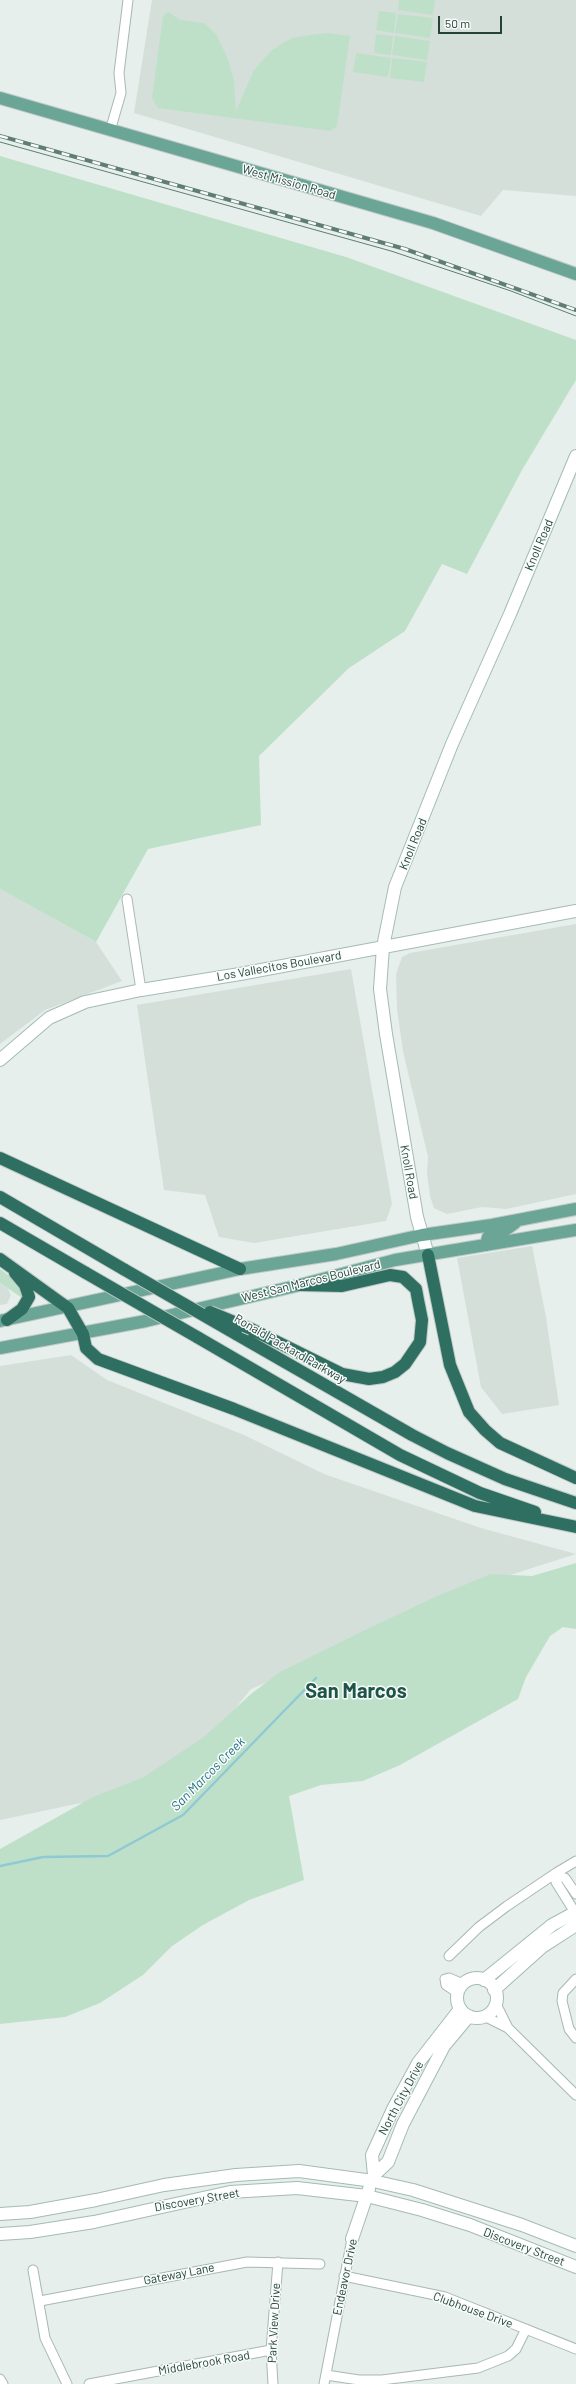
<!DOCTYPE html>
<html>
<head>
<meta charset="utf-8">
<style>
	body { margin:0 }
	#map { position:relative; width:576px; height:2384px; overflow:hidden; background:#e6efeb; font-family:Barlow,sans-serif }
	canvas { display:block }
	.scale { position:absolute; left:438px; top:16px; width:64px; height:18px; box-sizing:border-box; border:2px solid #24423a; border-top:0; padding-left:5px; font-size:12px; line-height:14px; white-space:nowrap; color:#24423a; -webkit-text-stroke:3px #f7fbf9; paint-order:stroke }
</style>
</head>
<body>
<div id="map">
<canvas width="576" height="2384"></canvas>
<div class="scale">50 m</div>
</div>
<script>
const context = document.querySelector('canvas').getContext('2d');
context.lineJoin = 'round';
function paint(path, color) { context.fillStyle = color; context.fill(path, 'evenodd'); }
const shape = rows => new Path2D(rows.map(r => 'M' + r).join(''));
function strokePath(path, color, width, dash) { context.strokeStyle = color; context.lineWidth = width; context.lineCap = dash ? 'butt' : 'round'; context.setLineDash(dash || []); context.stroke(path); }
function write(font, color, halo, rows, align = 'center') {
  context.font = font + ' Barlow,sans-serif'; context.lineWidth = 3; context.setLineDash([]); context.textBaseline = 'middle'; context.strokeStyle = halo; context.fillStyle = color; for (const [text, x, y, turn = 0] of rows) {
    context.save(); context.translate(x, y); context.rotate((+turn || 0) * Math.PI / 180); context.textAlign = isNaN(turn) ? turn : align; if (halo) context.strokeText(text, 0, 0); context.fillText(text, 0, 0); context.restore();
  }
}
const built = shape([
	[152,0,576,0,576,196,503,190,481,216,134,113],
	[0,889,96,942,122,981,45,1010,0,1044],
	[576,924,576,1194,506,1209,482,1207,447,1214,440,1211,434,1208,430,1196,427,1173,428,1157,403,1051,397,1009,396,974,402,957,410,953],
	[351,969,392,1204,386,1221,254,1243,219,1237,205,1195,164,1190,137,1005],
	[532,1246,546,1317,559,1405,502,1414,481,1387,457,1258],
	[0,1283,8,1289,11,1295,7,1304,0,1305],
	[71,1355,107,1380,244,1435,324,1474,481,1528,576,1554,485,1583,336,1653,251,1689,221,1726,143,1790,0,1820,0,1366]
]);
const green = shape([
	[399,0,435,0,433,15,398,10],
	[379,11,396,13,394,33,376,30],
	[168,12,180,20,204,23,216,34,228,59,234,81,236,111,254,70,271,51,281,44,292,38,310,35,327,33,350,36,337,126,330,131,158,108,152,98,163,16],
	[398,14,433,18,430,38,395,33],
	[376,34,393,36,391,55,374,53],
	[395,36,430,41,427,60,392,55],
	[356,53,391,58,388,77,353,72],
	[392,58,427,62,424,82,390,78],
	[0,156,346,257,576,340,576,380,522,470,467,574,442,564,405,631,349,668,259,756,261,825,148,849,96,942,0,889],
	[0,1269,21,1285,22,1298,0,1283],
	[576,1563,576,1629,563,1627,550,1636,526,1677,518,1699,400,1765,363,1781,321,1785,289,1796,304,1880,249,1900,203,1925,172,1946,143,1975,100,2003,65,2017,0,2024,0,1849,93,1797,144,1777,204,1737,251,1694,280,1672,363,1631,437,1596,491,1574,532,1576]
]);
const stream = shape([
	[0,1866,43,1857,108,1856,183,1815,316,1678]
]);
const street = shape([
	[110,131,121,93,119,73,128,0],
	[127,899,141,990],
	[576,1861,556,1873,558,1876,556,1882,576,1914],
	[558,1876,565,1878,576,1894],
	[449,1956,479,1927,507,1906,556,1873],
	[576,1979,563,1993,562,2001,569,2029,576,2038],
	[458,1993,446,1985,445,1979,449,1978,463,1984],
	[484,2016,508,2028,496,2004],
	[508,2028,576,2095],
	[33,2270,45,2338,67,2384],
	[344,2276,445,2297,576,2349],
	[40,2301,247,2262,320,2264],
	[326,2375,359,2380,382,2380,478,2368,508,2356,516,2349,526,2329],
	[0,2379,3,2384],
	[89,2384,271,2350],
	[273,2384,271,2350,278,2262],
	[324,2384,352,2239]
]);
const secondary = shape([
	[0,1060,49,1018,85,1002,141,990,240,974,576,911],
	[428,1255,417,1217,386,1034,380,989,383,947,395,887,452,744,510,614,576,456],
	'457 1998a20 20 0 1 1 40 0a20 20 0 1 1-40 0Z',
	[484,1980,552,1925,576,1912],
	[494,1990,542,1947,576,1925],
	[374,2175,372,2155,394,2107,418,2063,460,2009],
	[374,2175,388,2162,403,2124,444,2046,469,2016],
	[0,2214,30,2212,96,2200,164,2185,236,2175,299,2171,373,2181,413,2190,522,2225,576,2246],
	[0,2234,30,2232,94,2222,230,2192,297,2188,367,2196,422,2210,470,2225,576,2267],
	[352,2239,369,2189]
]);
const primary = shape([
	[0,98,433,223,576,274],
	[486,1245,488,1237,504,1231,515,1223],
	[0,1321,240,1269,336,1254,422,1235,492,1225,576,1209],
	[0,1348,146,1321,300,1285,395,1260,576,1230]
]);
const highway = shape([
	[0,1158,240,1269],
	[0,1197,125,1270],
	[0,1223,86,1273],
	[428,1255,450,1365,469,1412,485,1430,500,1443,576,1478],
	[0,1259,68,1308,83,1334,86,1348,98,1359,234,1409,475,1506,576,1527],
	[7,1320,22,1309,29,1297,25,1285,15,1273],
	[251,1329,342,1374,369,1379,383,1377,395,1372,405,1364,420,1342,422,1320,418,1300,416,1289,403,1277,390,1275,342,1286,300,1285],
	[236,1334,412,1435,447,1453,505,1479,576,1503],
	[197,1337,400,1455,480,1493,535,1512]
]);
const tram = shape([
	[0,142,391,251,511,291,576,316]
]);
const rail = shape([
	[0,136,405,249,576,310]
]);
const highwayBridge = shape([
	[125,1270,236,1334],
	[86,1273,197,1337],
	[210,1312,251,1329]
]);
const streetNames = [
	["West Mission Road",289,182,16],
	["Knoll Road",539,545,-67],
	["Knoll Road",413,844,-68],
	["Los Vallecitos Boulevard",279,966,-10],
	["Knoll Road",409,1172,80],
	["West San Marcos Boulevard",311,1281,-14],
	["Ronald Packard Parkway",290,1349,30],
	["North City Drive",401,2098,-62],
	["Discovery Street",197,2200,-10],
	["Discovery Street",524,2247,21],
	["Gateway Lane",179,2274,-11],
	["Endeavor Drive",345,2277,-78],
	["Clubhouse Drive",473,2310,20],
	["Park View Drive",274,2323,-87],
	["Middlebrook Road",204,2363,-10]
];
const waterNames = [
	["San Marcos Creek",208,1774,-45]
];
const townNames = [
	["San Marcos",356,1691]
];
paint(built, '#d4dfda');
paint(green, '#bfe0c8');
strokePath(stream, '#8ec9d4', 2.5);
strokePath(street, '#a8b8b2', 11);
strokePath(secondary, '#a4bbb3', 14);
strokePath(primary, '#c2cac8', 14);
strokePath(highway, '#c2cac8', 14);
strokePath(street, '#fff', 9);
strokePath(secondary, '#fff', 12);
strokePath(primary, '#6aa596', 12);
strokePath(highway, '#2f6f62', 12);
strokePath(tram, '#5f7d75', 1);
strokePath(rail, '#5f7d75', 4);
strokePath(rail, '#f7fbf9', 2.5, [8]);
strokePath(highwayBridge, '#c2cac8', 14, []);
strokePath(highwayBridge, '#2f6f62', 12);
write('12px', '#24423a', '#f7fbf9', streetNames);
write('italic 13px', '#1c6f80', '#f7fbf9', waterNames);
write('bold 20px', '#1f5548', '#f7fbf9', townNames);
</script>
</body>
</html>
